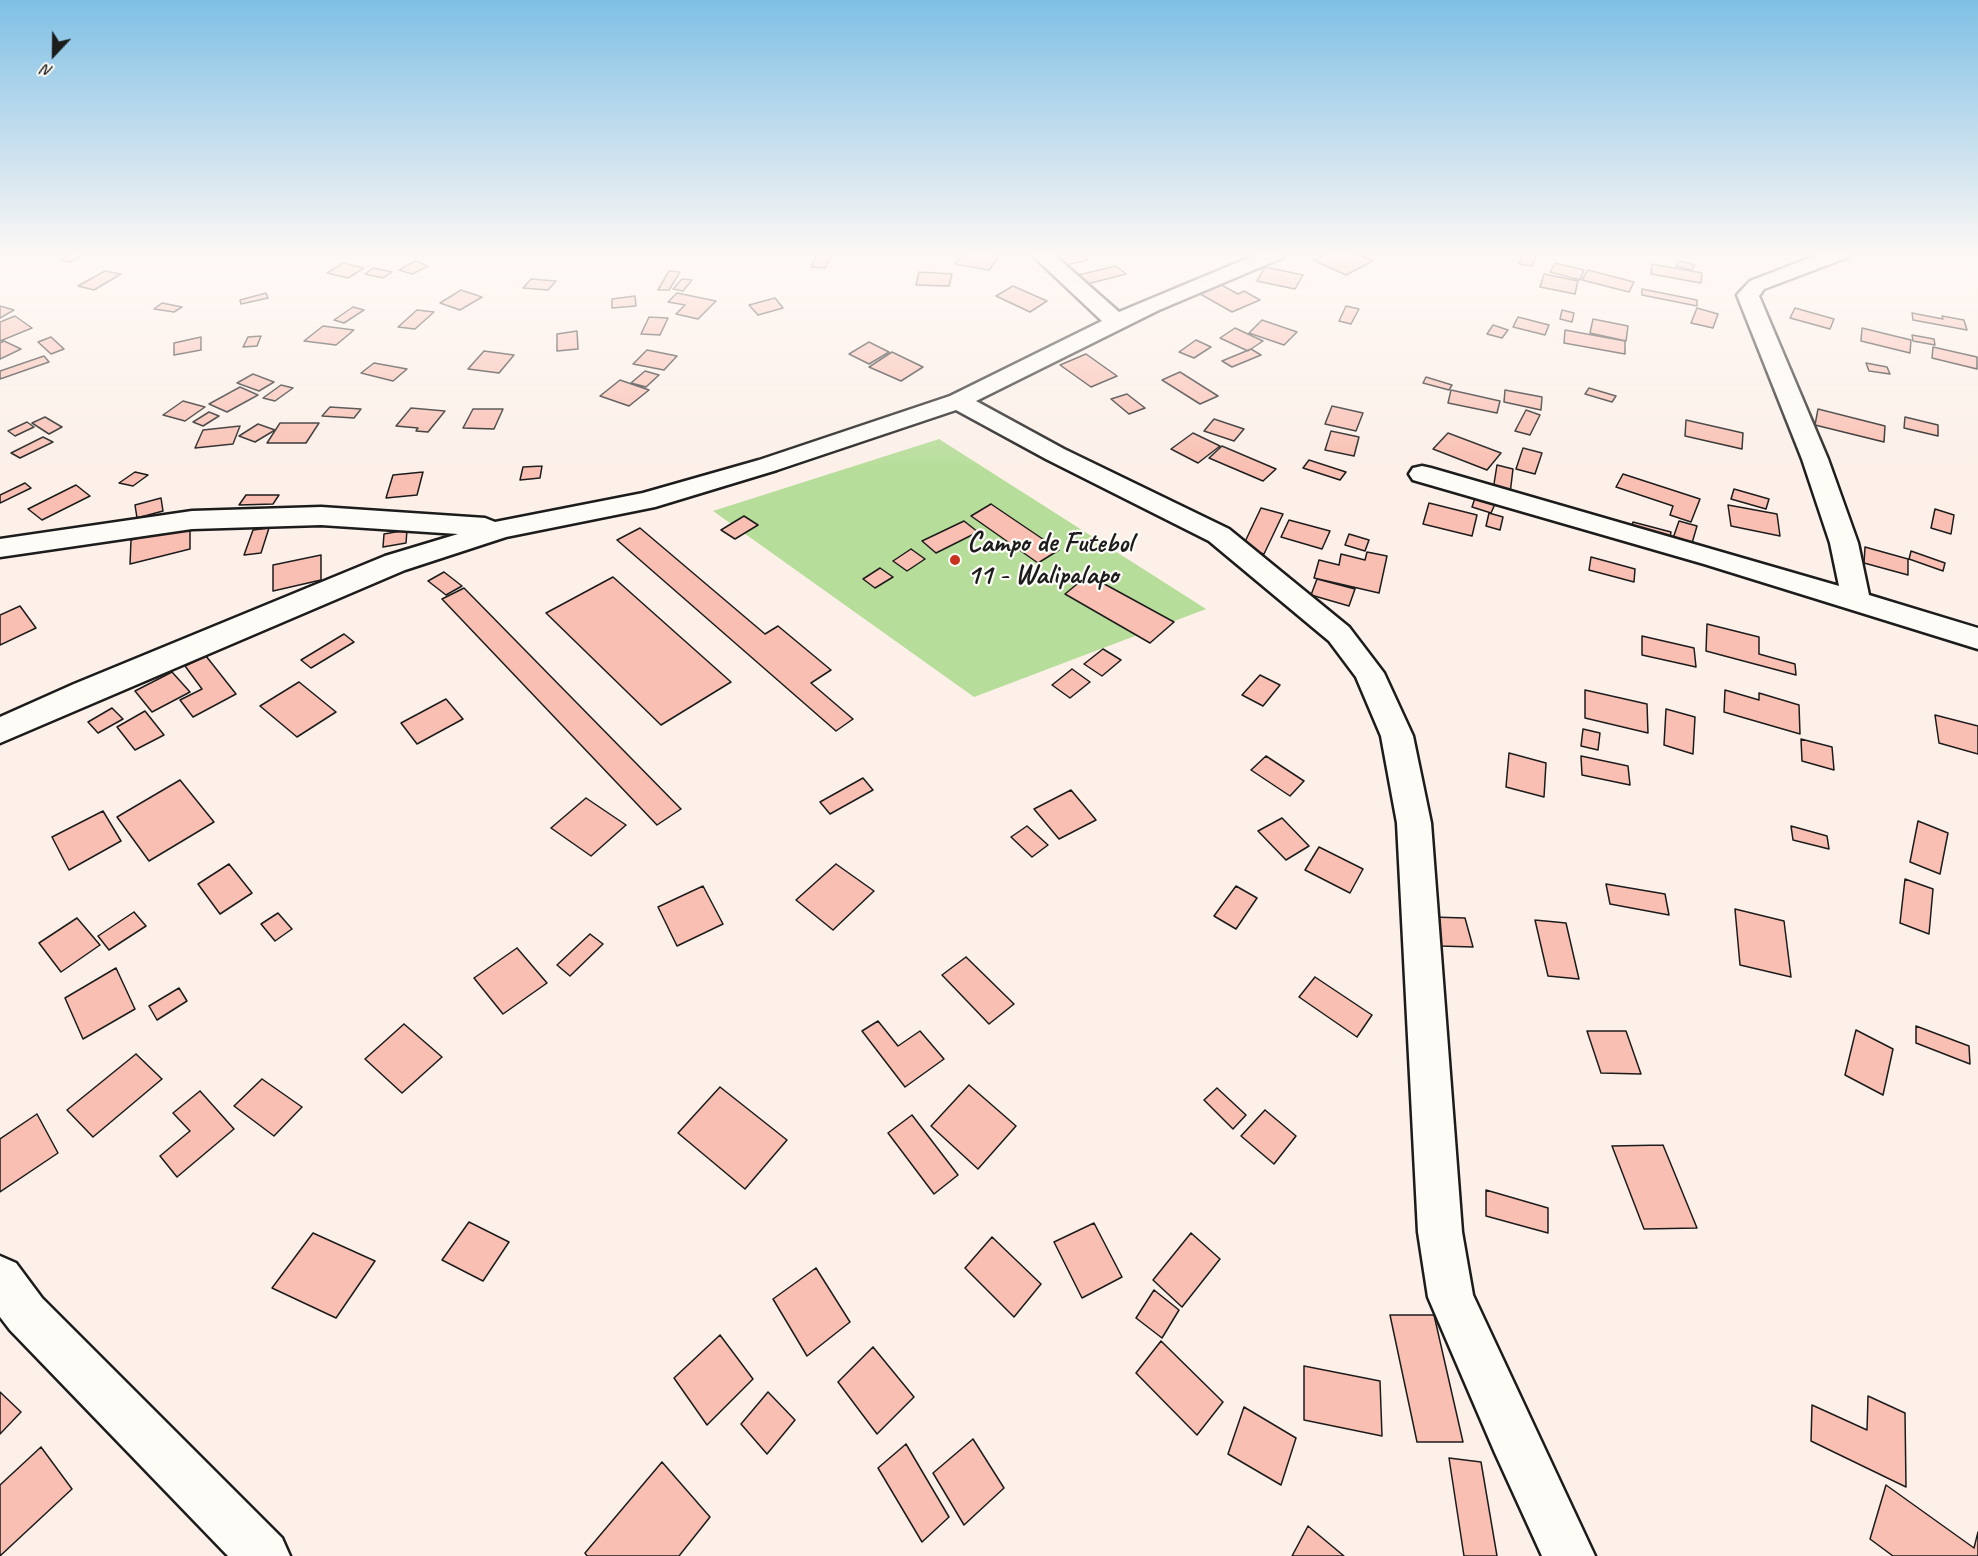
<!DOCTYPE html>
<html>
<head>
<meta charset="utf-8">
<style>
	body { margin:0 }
	#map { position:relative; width:1978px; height:1556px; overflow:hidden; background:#fcf0e9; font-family:Caveat,sans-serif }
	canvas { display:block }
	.north { position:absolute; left:24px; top:24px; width:60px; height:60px; -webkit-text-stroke:4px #fdfcf7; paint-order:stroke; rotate:202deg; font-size:16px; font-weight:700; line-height:24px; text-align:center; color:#1c1c1c }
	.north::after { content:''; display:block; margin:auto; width:21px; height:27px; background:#1c1c1c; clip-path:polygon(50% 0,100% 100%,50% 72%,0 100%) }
</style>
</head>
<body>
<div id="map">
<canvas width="1978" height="1556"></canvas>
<div class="north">N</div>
</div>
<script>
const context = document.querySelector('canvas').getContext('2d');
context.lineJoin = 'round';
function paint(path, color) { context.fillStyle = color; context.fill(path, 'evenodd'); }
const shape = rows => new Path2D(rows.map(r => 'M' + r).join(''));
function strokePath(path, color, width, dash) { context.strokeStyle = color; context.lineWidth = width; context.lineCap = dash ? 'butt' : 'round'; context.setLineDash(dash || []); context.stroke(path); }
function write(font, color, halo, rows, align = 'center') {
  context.font = font + ' Caveat,sans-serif'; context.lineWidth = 4.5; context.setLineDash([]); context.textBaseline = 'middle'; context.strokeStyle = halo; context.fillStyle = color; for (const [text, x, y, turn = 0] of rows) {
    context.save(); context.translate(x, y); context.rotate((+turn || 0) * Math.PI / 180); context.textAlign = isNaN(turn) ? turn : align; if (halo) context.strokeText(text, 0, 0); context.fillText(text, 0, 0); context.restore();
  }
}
const green = shape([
	[939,439,1206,609,974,697,713,511]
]);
const building = shape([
	[70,254,84,254,71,262,59,260,70,254],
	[817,254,832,254,825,268,811,267,817,254],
	[963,254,1001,254,989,270,955,264,963,254],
	[1081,254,1088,260,1058,267,1051,261,1081,254],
	[1326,254,1357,254,1373,261,1346,275,1313,260,1326,254],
	[1523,255,1536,257,1532,266,1519,264,1523,255],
	[415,261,428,266,412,274,399,270,415,261],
	[1679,261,1695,265,1692,270,1676,266,1679,261],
	[343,263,364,268,348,278,327,273,343,263],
	[1555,263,1584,270,1580,280,1550,272,1555,263],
	[1652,264,1702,273,1701,283,1651,274,1652,264],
	[1116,266,1126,274,1087,284,1078,275,1116,266],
	[1265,267,1303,275,1295,289,1257,281,1265,267],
	[373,268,392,272,383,278,365,274,373,268],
	[1588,270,1634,282,1629,292,1582,280,1588,270],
	[105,271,121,274,94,290,78,286,105,271],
	[669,271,680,272,669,290,658,290,669,271],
	[919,272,952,274,949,286,916,285,919,272],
	[1544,274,1578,281,1575,294,1540,287,1544,274],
	[531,279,556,281,548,290,523,288,531,279],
	[682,279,692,280,683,291,673,289,682,279],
	[1216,282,1238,294,1244,291,1260,300,1232,312,1195,291,1216,282],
	[1013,286,1047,301,1030,312,996,296,1013,286],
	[1642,289,1697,300,1697,306,1642,295,1642,289],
	[461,290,482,297,460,310,440,303,461,290],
	[266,293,268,298,241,304,240,300,266,293],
	[677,293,716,301,698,319,676,314,685,305,668,302,677,293],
	[635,296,636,306,612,308,612,299,635,296],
	[775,298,783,308,758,315,749,305,775,298],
	[162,303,182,307,174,312,154,309,162,303],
	[0,306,14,310,0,318,0,306],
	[1346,306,1359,309,1351,324,1339,321,1346,306],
	[353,307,364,310,344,323,334,320,353,307],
	[1697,308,1718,314,1713,328,1691,323,1697,308],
	[1795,308,1834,319,1830,329,1790,318,1795,308],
	[417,310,434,312,415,329,398,327,417,310],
	[1562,310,1574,313,1572,322,1560,319,1562,310],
	[1912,313,1943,319,1942,316,1964,320,1967,330,1913,320,1912,313],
	[15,316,32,328,0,341,0,322,15,316],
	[649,317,668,318,660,335,641,334,649,317],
	[1518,317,1549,325,1545,335,1513,327,1518,317],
	[1593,319,1628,326,1626,341,1590,333,1593,319],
	[1262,320,1297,332,1284,345,1249,333,1262,320],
	[1493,325,1508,330,1502,338,1487,334,1493,325],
	[323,326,354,330,336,345,304,341,323,326],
	[1235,328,1263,341,1248,351,1220,338,1235,328],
	[1862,328,1911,340,1910,353,1861,341,1862,328],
	[1565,330,1625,341,1625,354,1564,343,1565,330],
	[577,331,578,349,557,351,557,334,577,331],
	[1912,335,1934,339,1935,345,1913,341,1912,335],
	[261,336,257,346,243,347,248,337,261,336],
	[51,337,64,349,51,354,38,342,51,337],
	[201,337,201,350,174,355,174,343,201,337],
	[1196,340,1211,347,1194,358,1179,352,1196,340],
	[4,341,21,349,0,359,0,343,4,341],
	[869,342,889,352,869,364,849,354,869,342],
	[1933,347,1977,357,1977,369,1932,358,1933,347],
	[1251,349,1261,355,1232,367,1222,361,1251,349],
	[647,350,677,356,664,370,633,364,647,350],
	[484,351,514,355,499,373,468,369,484,351],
	[892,352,923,367,901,381,869,367,892,352],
	[1086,354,1117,376,1091,387,1060,365,1086,354],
	[44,356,49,362,0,379,0,371,44,356],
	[374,363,407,369,393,381,361,373,374,363],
	[1866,363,1887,367,1890,374,1869,371,1866,363],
	[645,371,659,375,646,387,631,383,645,371],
	[1180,372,1218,396,1200,404,1162,380,1180,372],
	[253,374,274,382,259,391,237,383,253,374],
	[1426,377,1452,385,1449,390,1423,383,1426,377],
	[620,380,649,390,629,406,600,396,620,380],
	[281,385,293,388,275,401,263,398,281,385],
	[240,387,258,395,227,412,209,404,240,387],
	[1589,388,1616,396,1612,402,1585,394,1589,388],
	[1451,390,1500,401,1497,413,1448,403,1451,390],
	[1505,390,1542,397,1541,410,1504,402,1505,390],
	[1127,394,1145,408,1129,414,1111,399,1127,394],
	[183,401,205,407,185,421,163,415,183,401],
	[1332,406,1363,413,1356,431,1325,424,1332,406],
	[330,407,361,409,354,418,322,416,330,407],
	[411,408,445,411,428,432,416,431,418,428,396,426,411,408],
	[473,409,503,409,494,429,463,428,473,409],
	[1818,409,1885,426,1884,442,1815,425,1818,409],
	[1526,410,1540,415,1530,435,1515,431,1526,410],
	[209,412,219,416,203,426,193,422,209,412],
	[45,417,62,427,49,434,32,423,45,417],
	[1905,417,1938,425,1938,436,1904,428,1905,417],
	[1214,419,1244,429,1234,441,1204,431,1214,419],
	[1686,420,1743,433,1742,449,1685,436,1686,420],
	[27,422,34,427,15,436,8,431,27,422],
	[280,423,319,423,306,443,267,443,280,423],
	[258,424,275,430,255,442,239,436,258,424],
	[240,426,233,444,195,448,203,430,240,426],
	[1331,431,1359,437,1354,456,1325,450,1331,431],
	[1193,433,1220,446,1198,463,1171,449,1193,433],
	[1448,433,1501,453,1487,470,1433,449,1448,433],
	[43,437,53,442,20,458,11,453,43,437],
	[1222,446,1276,469,1263,481,1209,458,1222,446],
	[1523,448,1542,453,1535,474,1516,469,1523,448],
	[1309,460,1346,472,1340,480,1303,468,1309,460],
	[1497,465,1513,469,1510,494,1493,490,1497,465],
	[542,466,540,478,520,480,523,467,542,466],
	[135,472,148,475,133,486,119,483,135,472],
	[423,472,417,495,386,498,393,475,423,472],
	[1623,474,1700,499,1691,522,1670,515,1673,506,1616,487,1623,474],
	[25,483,31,488,0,503,0,495,25,483],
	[76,485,90,496,42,520,28,509,76,485],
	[1734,489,1769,499,1766,509,1731,499,1734,489],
	[246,495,279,495,273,504,239,505,246,495],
	[161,498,163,511,137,518,135,505,161,498],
	[1475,498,1495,504,1491,513,1472,507,1475,498],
	[1429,503,1477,515,1472,536,1423,524,1429,503],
	[991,504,1059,550,1038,563,971,516,991,504],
	[1728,505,1777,514,1780,536,1731,526,1728,505],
	[1261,508,1283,514,1264,554,1242,548,1261,508],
	[1935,509,1954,515,1951,534,1931,528,1935,509],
	[1489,513,1503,517,1500,530,1486,526,1489,513],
	[744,516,758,525,735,539,721,530,744,516],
	[1289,520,1330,531,1322,549,1281,537,1289,520],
	[964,521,978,532,936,553,922,541,964,521],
	[1679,521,1697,526,1690,550,1671,544,1679,521],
	[1633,522,1671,532,1669,544,1630,533,1633,522],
	[190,525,190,549,130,564,131,540,190,525],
	[269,528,261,553,244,555,253,530,269,528],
	[640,528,765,634,778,626,831,670,811,683,853,719,836,731,617,540,640,528],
	[407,530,406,543,383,547,384,534,407,530],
	[1349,534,1369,540,1365,551,1345,545,1349,534],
	[1865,547,1908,559,1908,575,1864,563,1865,547],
	[911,549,925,559,907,571,893,561,911,549],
	[1911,551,1945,563,1943,571,1909,559,1911,551],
	[1367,552,1387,556,1379,593,1314,578,1319,560,1339,565,1341,554,1365,560,1367,552],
	[321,555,321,580,273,591,273,565,321,555],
	[1591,557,1635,569,1634,582,1589,570,1591,557],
	[880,568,893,577,875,588,863,579,880,568],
	[444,572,462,586,446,595,428,581,444,572],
	[1088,575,1174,622,1150,643,1065,594,1088,575],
	[613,577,731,682,661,725,546,613,613,577],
	[1317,579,1355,589,1349,606,1311,595,1317,579],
	[464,588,681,809,657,825,442,599,464,588],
	[20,606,36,628,0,645,0,615,20,606],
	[1707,624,1759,637,1759,654,1795,664,1796,675,1706,651,1707,624],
	[344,634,354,642,311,668,301,660,344,634],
	[1642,636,1694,648,1696,667,1642,655,1642,636],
	[1103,649,1121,660,1102,676,1084,664,1103,649],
	[206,656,236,694,193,717,180,700,202,689,185,666,206,656],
	[1072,669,1090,682,1070,698,1052,685,1072,669],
	[172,672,190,692,152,712,135,691,172,672],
	[1260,675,1280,685,1263,706,1242,695,1260,675],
	[299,682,336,712,297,737,260,706,299,682],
	[1585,690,1647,704,1648,733,1585,718,1585,690],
	[1725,690,1759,700,1759,693,1799,705,1800,734,1724,712,1725,690],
	[446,699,463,719,417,744,401,723,446,699],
	[112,708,123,719,98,733,88,722,112,708],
	[1666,709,1695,717,1693,754,1664,745,1666,709],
	[145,711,164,735,135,750,117,727,145,711],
	[1935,715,1978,726,1978,754,1939,743,1935,715],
	[1583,729,1600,733,1598,750,1581,746,1583,729],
	[1801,739,1832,747,1834,770,1802,761,1801,739],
	[1509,753,1546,763,1544,797,1506,787,1509,753],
	[1266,756,1304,781,1290,796,1251,770,1266,756],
	[1581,756,1628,766,1630,785,1582,775,1581,756],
	[863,778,873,790,830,814,820,802,863,778],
	[180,780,214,822,149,861,117,817,180,780],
	[1071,790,1096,820,1059,839,1034,809,1071,790],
	[586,798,626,825,591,856,551,828,586,798],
	[103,811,121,841,69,870,52,837,103,811],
	[1282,818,1309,846,1286,860,1258,831,1282,818],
	[1918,821,1948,833,1940,874,1910,862,1918,821],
	[1027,826,1048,845,1032,857,1011,837,1027,826],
	[1791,826,1827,836,1829,849,1793,840,1791,826],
	[1319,847,1363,869,1350,893,1305,870,1319,847],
	[229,864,252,893,220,914,198,884,229,864],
	[836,864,874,891,833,930,796,900,836,864],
	[1905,879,1933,889,1929,934,1900,923,1905,879],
	[1606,884,1665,894,1669,915,1610,904,1606,884],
	[703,886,723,924,677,946,658,907,703,886],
	[1236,886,1257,898,1236,929,1214,916,1236,886],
	[1735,909,1784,921,1791,977,1740,965,1735,909],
	[134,912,146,926,109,950,98,936,134,912],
	[278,913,292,929,275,941,261,924,278,913],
	[1432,917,1465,918,1473,947,1440,946,1432,917],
	[77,918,100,945,61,972,39,943,77,918],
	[1535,920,1566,923,1579,979,1548,976,1535,920],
	[590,934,603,944,570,976,557,965,590,934],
	[517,948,547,983,503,1014,474,978,517,948],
	[966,957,1014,1004,989,1024,942,975,966,957],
	[116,968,135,1009,83,1039,65,998,116,968],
	[1315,977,1372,1015,1357,1037,1299,997,1315,977],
	[179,988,187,1001,157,1020,149,1006,179,988],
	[878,1021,898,1046,920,1031,944,1059,905,1087,862,1031,878,1021],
	[404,1024,442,1057,402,1093,365,1059,404,1024],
	[1916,1026,1969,1046,1970,1064,1916,1043,1916,1026],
	[1856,1030,1893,1049,1883,1095,1845,1075,1856,1030],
	[1587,1031,1626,1031,1641,1074,1601,1073,1587,1031],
	[136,1054,162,1079,93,1137,67,1110,136,1054],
	[262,1079,302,1107,274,1136,234,1106,262,1079],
	[969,1085,1016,1126,978,1169,931,1126,969,1085],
	[720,1087,787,1140,745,1189,678,1133,720,1087],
	[1217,1088,1246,1115,1233,1129,1204,1100,1217,1088],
	[200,1091,234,1129,177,1177,160,1156,190,1131,173,1113,200,1091],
	[1265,1110,1296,1136,1274,1164,1241,1136,1265,1110],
	[37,1114,58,1153,0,1192,0,1139,37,1114],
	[912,1115,958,1175,934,1194,888,1133,912,1115],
	[1663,1145,1697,1228,1644,1229,1612,1146,1663,1145],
	[1486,1190,1548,1208,1548,1233,1486,1216,1486,1190],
	[469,1222,509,1242,483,1281,442,1260,469,1222],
	[1094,1223,1122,1277,1082,1298,1054,1242,1094,1223],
	[313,1233,375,1261,336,1318,272,1288,313,1233],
	[1191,1233,1220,1259,1182,1307,1153,1280,1191,1233],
	[992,1237,1041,1284,1014,1317,965,1268,992,1237],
	[816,1268,850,1322,807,1356,773,1299,816,1268],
	[1154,1290,1179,1310,1162,1338,1136,1318,1154,1290],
	[1390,1315,1434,1315,1463,1442,1417,1442,1390,1315],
	[720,1335,753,1379,707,1425,674,1378,720,1335],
	[1161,1341,1223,1402,1197,1435,1136,1373,1161,1341],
	[873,1347,914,1397,877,1434,838,1382,873,1347],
	[1304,1366,1380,1381,1382,1436,1304,1420,1304,1366],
	[0,1392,21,1412,0,1434,0,1392],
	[768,1392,795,1420,767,1454,741,1424,768,1392],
	[1868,1396,1905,1413,1906,1487,1811,1441,1812,1405,1867,1430,1868,1396],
	[1244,1407,1296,1438,1281,1485,1228,1454,1244,1407],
	[973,1439,1004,1488,964,1525,933,1473,973,1439],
	[906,1444,949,1517,922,1542,878,1468,906,1444],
	[41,1447,72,1489,0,1556,0,1485,41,1447],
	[1449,1458,1481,1462,1497,1556,1464,1556,1449,1458],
	[662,1462,710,1517,679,1556,587,1556,585,1553,662,1462],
	[1886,1485,1974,1548,1978,1532,1978,1556,1893,1556,1870,1539,1886,1485],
	[1308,1526,1344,1556,1292,1556,1308,1526]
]);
const minor = shape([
	[1031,254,1053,254,1119,312,1258,254,1285,254,1282,258,1159,310,976,401,1064,449,1229,529,1349,627,1384,673,1413,736,1431,823,1462,1232,1473,1295,1595,1556,1542,1556,1495,1453,1428,1297,1418,1232,1397,823,1381,736,1356,677,1329,641,1209,541,1046,459,956,410,777,470,655,507,506,537,405,570,0,743,0,717,74,684,385,556,458,534,321,525,192,529,0,557,0,539,192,511,321,507,485,518,495,522,643,493,759,460,950,396,1102,321,1031,254],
	[1820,254,1849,254,1846,258,1764,289,1759,296,1828,459,1858,543,1869,595,1978,628,1978,649,1704,564,1413,480,1409,474,1413,468,1422,466,1431,468,1839,586,1830,543,1802,459,1737,295,1750,281,1820,254],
	[0,1256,16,1263,42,1298,282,1538,290,1556,228,1556,10,1330,0,1317,0,1256]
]);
const markers = [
	[955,560,6,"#c8321e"]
];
const poiNames = [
	["Campo de Futebol",967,544],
	["11 - Walipalapo",967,576]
];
paint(green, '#b6dd99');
paint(building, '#f9bfb2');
strokePath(building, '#1c1c1c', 1.5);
strokePath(minor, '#1c1c1c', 5);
paint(minor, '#fdfcf7');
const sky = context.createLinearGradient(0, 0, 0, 471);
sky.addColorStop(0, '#7fc0e5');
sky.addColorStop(0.54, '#fef8f5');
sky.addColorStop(1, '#fef8f500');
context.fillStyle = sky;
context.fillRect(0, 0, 1978, 471);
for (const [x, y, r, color] of markers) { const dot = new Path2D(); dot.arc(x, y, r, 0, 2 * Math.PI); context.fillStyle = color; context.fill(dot); strokePath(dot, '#fdfcf7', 2); }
write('bold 28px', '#1c1c1c', '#fdfcf7', poiNames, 'left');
</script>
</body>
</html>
